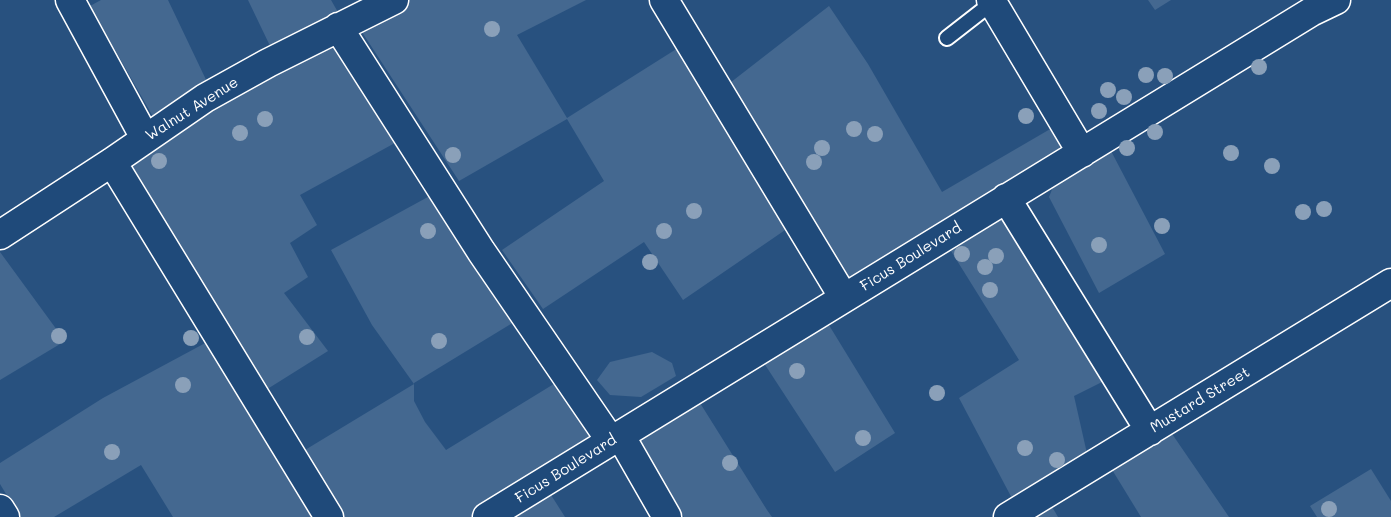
<!DOCTYPE html>
<html>
<head>
<meta charset="utf-8">
<style>
	body { margin:0 }
	canvas { display:block; background:#28517f }
</style>
</head>
<body>
<canvas width="1391" height="517"></canvas>
<script>
const context = document.querySelector('canvas').getContext('2d');
context.lineJoin = 'round';
function paint(path, color) { context.fillStyle = color; context.fill(path, 'evenodd'); }
const shape = rows => new Path2D(rows.map(r => 'M' + r).join(''));
function strokePath(path, color, width, dash) { context.strokeStyle = color; context.lineWidth = width; context.lineCap = dash ? 'butt' : 'round'; context.setLineDash(dash || []); context.stroke(path); }
function write(font, color, halo, rows, align = 'center') {
  context.font = font + ' Mali,sans-serif'; context.lineWidth = 4; context.setLineDash([]); context.textBaseline = 'middle'; context.strokeStyle = halo; context.fillStyle = color; for (const [text, x, y, turn = 0] of rows) {
    context.save(); context.translate(x, y); context.rotate((+turn || 0) * Math.PI / 180); context.textAlign = isNaN(turn) ? turn : align; if (halo) context.strokeText(text, 0, 0); context.fillText(text, 0, 0); context.restore();
  }
}
const green = shape([
	[101,0,168,0,209,86,156,122,90,6],
	[248,0,331,0,339,14,272,50],
	[410,0,586,0,517,35,567,118,678,48,791,226,683,300,644,242,543,309,502,250,604,181,567,119,459,181,360,29,366,20],
	[1148,0,1171,0,1155,10],
	[829,6,868,64,942,192,1052,128,1060,144,1059,152,851,280,839,281,726,86],
	[338,33,404,138,300,195,317,225,290,243,308,277,284,293,328,351,261,393,129,164,144,149],
	[1111,151,1165,254,1099,293,1049,197,1053,187],
	[437,192,519,319,414,383,414,401,425,422,446,450,562,379,593,437,471,517,338,517,300,453,414,384,372,325,331,250],
	[1013,210,1114,376,1074,396,1088,458,1015,504,959,398,1019,360,951,251],
	[0,252,65,341,0,380],
	[824,317,895,433,835,472,760,357],
	[209,341,319,517,173,517,141,465,54,517,20,517,0,484,0,463,103,398],
	[652,352,672,363,676,376,641,397,610,395,597,380,610,362],
	[695,395,767,510,772,517,684,517,638,449,638,432],
	[1168,428,1229,517,1141,517,1111,468],
	[1371,469,1391,501,1391,517,1317,517,1310,506],
	[551,495,565,517,516,517],
	[1051,505,1058,517,1031,517]
]);
const lane = shape([
	[947,38,992,3]
]);
const street = shape([
	[70,0,145,138],
	[664,0,844,298],
	[991,0,1082,153],
	[338,27,481,251,611,441],
	[112,162,329,517],
	[1006,198,1150,431],
	[0,235,112,162,205,98,268,63,394,0],
	[620,435,667,517],
	[0,509,5,517],
	[487,517,1311,12,1336,0],
	[1008,517,1391,283]
]);
const trees = [
	[492,29],
	[1259,67],
	[1146,75],
	[1165,76],
	[1108,90],
	[1124,97],
	[1099,111],
	[1026,116],
	[265,119],
	[854,129],
	[1155,132],
	[240,133],
	[875,134],
	[822,148],
	[1127,148],
	[1231,153],
	[453,155],
	[159,161],
	[814,162],
	[1272,166],
	[1324,209],
	[694,211],
	[1303,212],
	[1162,226],
	[428,231],
	[664,231],
	[1099,245],
	[962,254],
	[996,256],
	[650,262],
	[985,267],
	[990,290],
	[59,336],
	[307,337],
	[191,338],
	[439,341],
	[797,371],
	[183,385],
	[937,393],
	[863,438],
	[1025,448],
	[112,452],
	[1057,460],
	[730,463],
	[1329,509]
];
const streetNames = [
	["Walnut Avenue",192,109,-32],
	["Ficus Boulevard",911,257,-32],
	["Mustard Street",1200,400,-31],
	["Ficus Boulevard",566,469,-32]
];
paint(green, '#446890');
strokePath(lane, '#fff', 18);
strokePath(street, '#fff', 31);
strokePath(lane, '#1f4a7a', 14);
strokePath(street, '#1f4a7a', 28);
context.fillStyle = '#8aa0b9';
for (const [x, y] of trees) { context.beginPath(); context.arc(x, y, 8, 0, 2 * Math.PI); context.fill(); }
write('15px', '#fff', '#1f4a7a', streetNames);
</script>
</body>
</html>
